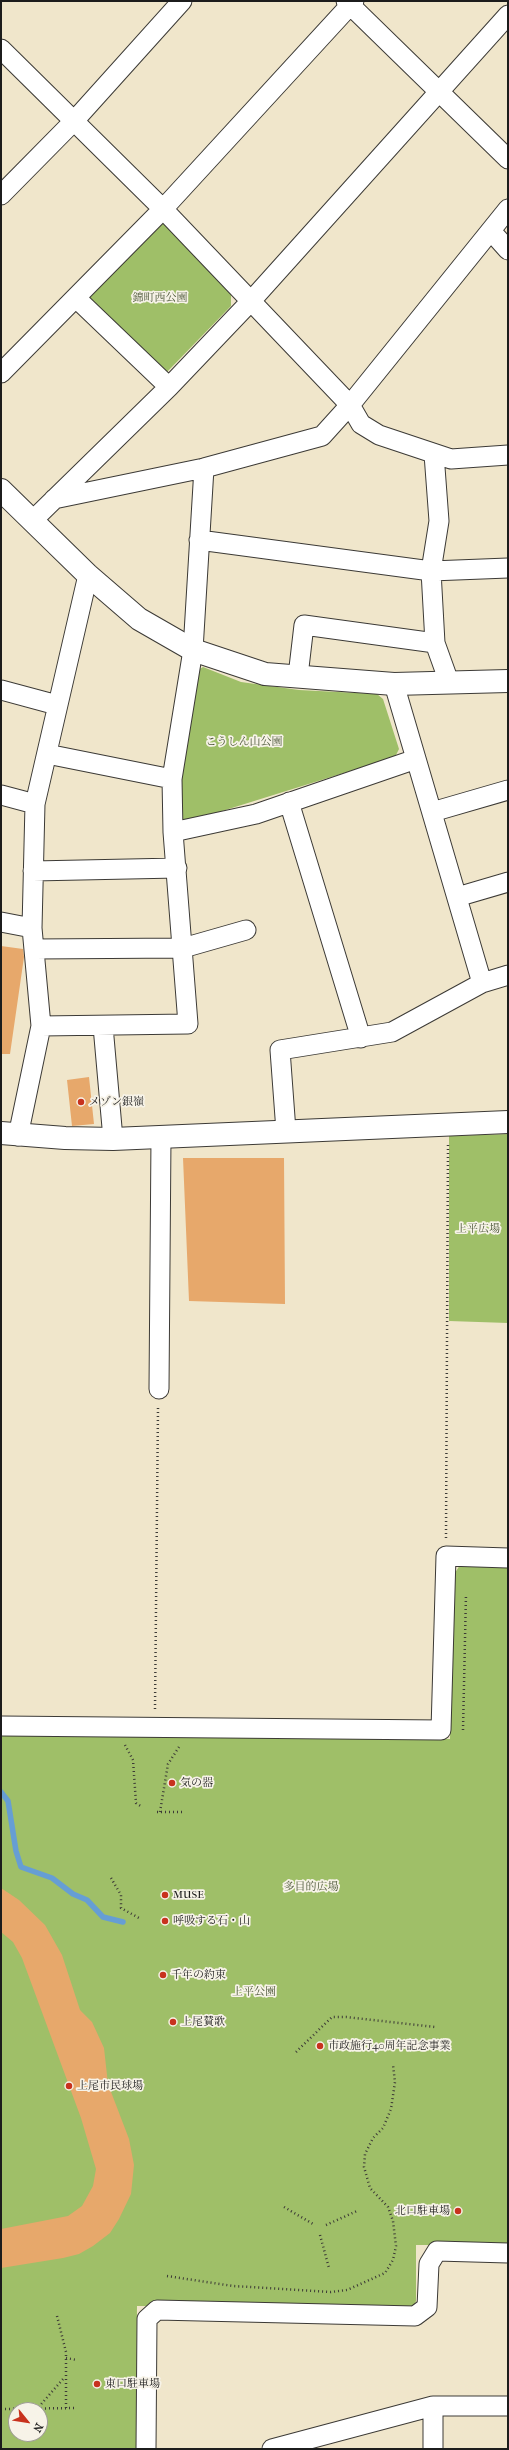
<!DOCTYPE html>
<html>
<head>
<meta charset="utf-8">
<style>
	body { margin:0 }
	#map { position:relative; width:509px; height:2450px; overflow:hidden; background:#f0e6cb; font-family:"IM FELL French Canon",serif }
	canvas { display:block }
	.frame { position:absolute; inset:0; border:2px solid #1c1c1c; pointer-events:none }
	.north { position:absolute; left:8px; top:2402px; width:40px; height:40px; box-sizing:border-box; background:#f7f3e8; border:1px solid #9f9d96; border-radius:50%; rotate:120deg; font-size:11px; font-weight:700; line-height:16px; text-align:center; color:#1c1c1c }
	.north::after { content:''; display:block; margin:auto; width:14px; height:18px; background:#c8321e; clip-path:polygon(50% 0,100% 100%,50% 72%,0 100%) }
</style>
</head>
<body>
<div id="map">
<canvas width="509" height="2450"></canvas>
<div class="frame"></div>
<div class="north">N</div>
</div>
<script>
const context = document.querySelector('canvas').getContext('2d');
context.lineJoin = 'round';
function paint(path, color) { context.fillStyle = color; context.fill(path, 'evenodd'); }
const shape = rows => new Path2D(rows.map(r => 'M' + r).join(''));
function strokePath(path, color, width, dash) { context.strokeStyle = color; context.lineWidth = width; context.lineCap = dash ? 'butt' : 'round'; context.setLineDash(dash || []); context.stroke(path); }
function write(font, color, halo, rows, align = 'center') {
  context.font = font + ' "IM FELL French Canon","Noto Serif JP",serif'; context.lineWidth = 3.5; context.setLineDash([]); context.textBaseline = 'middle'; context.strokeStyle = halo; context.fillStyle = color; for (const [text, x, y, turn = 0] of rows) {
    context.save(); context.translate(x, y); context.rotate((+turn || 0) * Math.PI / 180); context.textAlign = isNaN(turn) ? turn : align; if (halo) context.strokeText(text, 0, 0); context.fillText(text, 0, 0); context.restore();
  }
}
const green = shape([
	[154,224,164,224,231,294,231,306,167,372,158,372,89,304,88,295],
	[203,667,241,682,299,690,377,694,383,699,399,749,395,757,187,822,178,817,177,778,195,672],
	[508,1134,508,1323,449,1321,449,1136],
	[460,1565,508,1567,508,2245,416,2245,416,2301,413,2307,137,2306,136,2449,1,2449,1,1732,450,1739,453,1576],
	[16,2410,40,2410,40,2434,16,2434]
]);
const stream = shape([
	[1,1792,8,1801,16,1851,21,1867,52,1878,73,1894,87,1900,103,1917,123,1922]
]);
const building = shape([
	[1,946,23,949,24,957,10,1054,1,1054],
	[89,1077,94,1124,72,1126,67,1080],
	[183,1158,284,1158,285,1304,189,1301],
	[1,1888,19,1900,45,1925,62,1955,80,2010,92,2022,104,2048,108,2084,129,2139,134,2165,131,2194,119,2219,110,2233,93,2246,79,2254,63,2258,1,2268,1,2229,68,2216,82,2206,93,2186,96,2169,81,2118,22,1958,13,1942,1,1932]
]);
const path = shape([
	[446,1538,448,1143],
	[155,1709,158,1408],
	[463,1730,466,1594],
	[125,1745,133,1760,136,1803,142,1807],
	[157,1812,183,1812],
	[160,1812,168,1764,179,1747],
	[111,1878,121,1895,121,1908,139,1918],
	[296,2052,332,2017,346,2017,435,2027],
	[284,2207,313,2224],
	[326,2225,357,2211],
	[320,2235,329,2268],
	[167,2276,233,2286,331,2292,347,2290,385,2273,393,2260,396,2246,393,2221,388,2207,370,2188,364,2167,365,2154,373,2138,383,2128,391,2109,395,2082,393,2065],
	[57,2316,66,2352,66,2408],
	[66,2358,77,2360],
	[1,2409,77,2408],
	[36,2410,64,2378]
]);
const minor = shape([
	[346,1,508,159],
	[1,49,163,209,350,405,361,424,379,435,451,459,508,455],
	[1,195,74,121,182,1],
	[491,231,508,250],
	[76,298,169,387],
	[1,373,163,209,354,1],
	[434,454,439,521,431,571,435,643,449,682],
	[54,499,204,468,322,436,350,405,508,209],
	[32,521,169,387,251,301,508,15],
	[199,540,431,571,508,568],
	[298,676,304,625,435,643],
	[394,684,482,983],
	[1,690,57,705],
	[47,754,172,779],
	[1,795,35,804],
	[289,802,361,1038],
	[432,812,508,790],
	[173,832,256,814,416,759],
	[33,871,177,868],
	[457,897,508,882],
	[1,922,32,928],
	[34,949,183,948,246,930],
	[41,1026,188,1024,173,832,172,779,193,650,204,468],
	[103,1026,113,1139],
	[286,1131,280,1050,392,1032,482,983,508,975],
	[18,1136,41,1026,32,928,35,804,88,575],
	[159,1389,161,1137],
	[1,1726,441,1730,446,1556,508,1558],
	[433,2406,433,2449],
	[146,2449,147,2319,157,2310,415,2316,427,2307,429,2264,437,2251,508,2253],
	[272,2449,433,2406,508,2406]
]);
const tertiary = shape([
	[1,490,88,575,139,619,193,650,265,674,394,684,508,681],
	[1,1133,65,1138,113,1139,508,1122]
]);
const markers = [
	[81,1102,4,"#c8321e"],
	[172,1783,4,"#c8321e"],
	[165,1895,4,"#c8321e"],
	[165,1921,4,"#c8321e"],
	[163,1975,4,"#c8321e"],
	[173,2022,4,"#c8321e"],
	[320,2046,4,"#c8321e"],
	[69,2086,4,"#c8321e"],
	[458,2211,4,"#c8321e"],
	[97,2384,4,"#c8321e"]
];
const parkNames = [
	["錦町西公園",160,298],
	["こうしん山公園",244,742],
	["上平広場",478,1229],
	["多目的広場",311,1887],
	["上平公園",254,1992]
];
const poiNames = [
	["メゾン銀嶺",89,1102],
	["気の器",180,1783],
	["MUSE",173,1895],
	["呼吸する石・山",173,1921],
	["千年の約束",171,1975],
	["上尾賛歌",181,2022],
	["市政施行40周年記念事業",328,2046],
	["上尾市民球場",77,2086],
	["北口駐車場",450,2211,"right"],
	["東口駐車場",105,2384]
];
paint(green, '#9fbf68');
strokePath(stream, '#669ed4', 5.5);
paint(building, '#e7a86b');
strokePath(minor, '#3c3a36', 21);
strokePath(tertiary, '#3c3a36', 24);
strokePath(path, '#3c3a36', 2.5, [1, 3]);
strokePath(minor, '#fff', 19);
strokePath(tertiary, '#fff', 22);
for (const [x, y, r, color] of markers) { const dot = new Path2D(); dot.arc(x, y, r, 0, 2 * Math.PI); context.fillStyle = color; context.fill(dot); strokePath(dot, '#f7f3e8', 1.5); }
write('11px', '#4a5537', '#f7f3e8', parkNames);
write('11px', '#1c1c1c', '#f7f3e8', poiNames, 'left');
</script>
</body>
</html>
